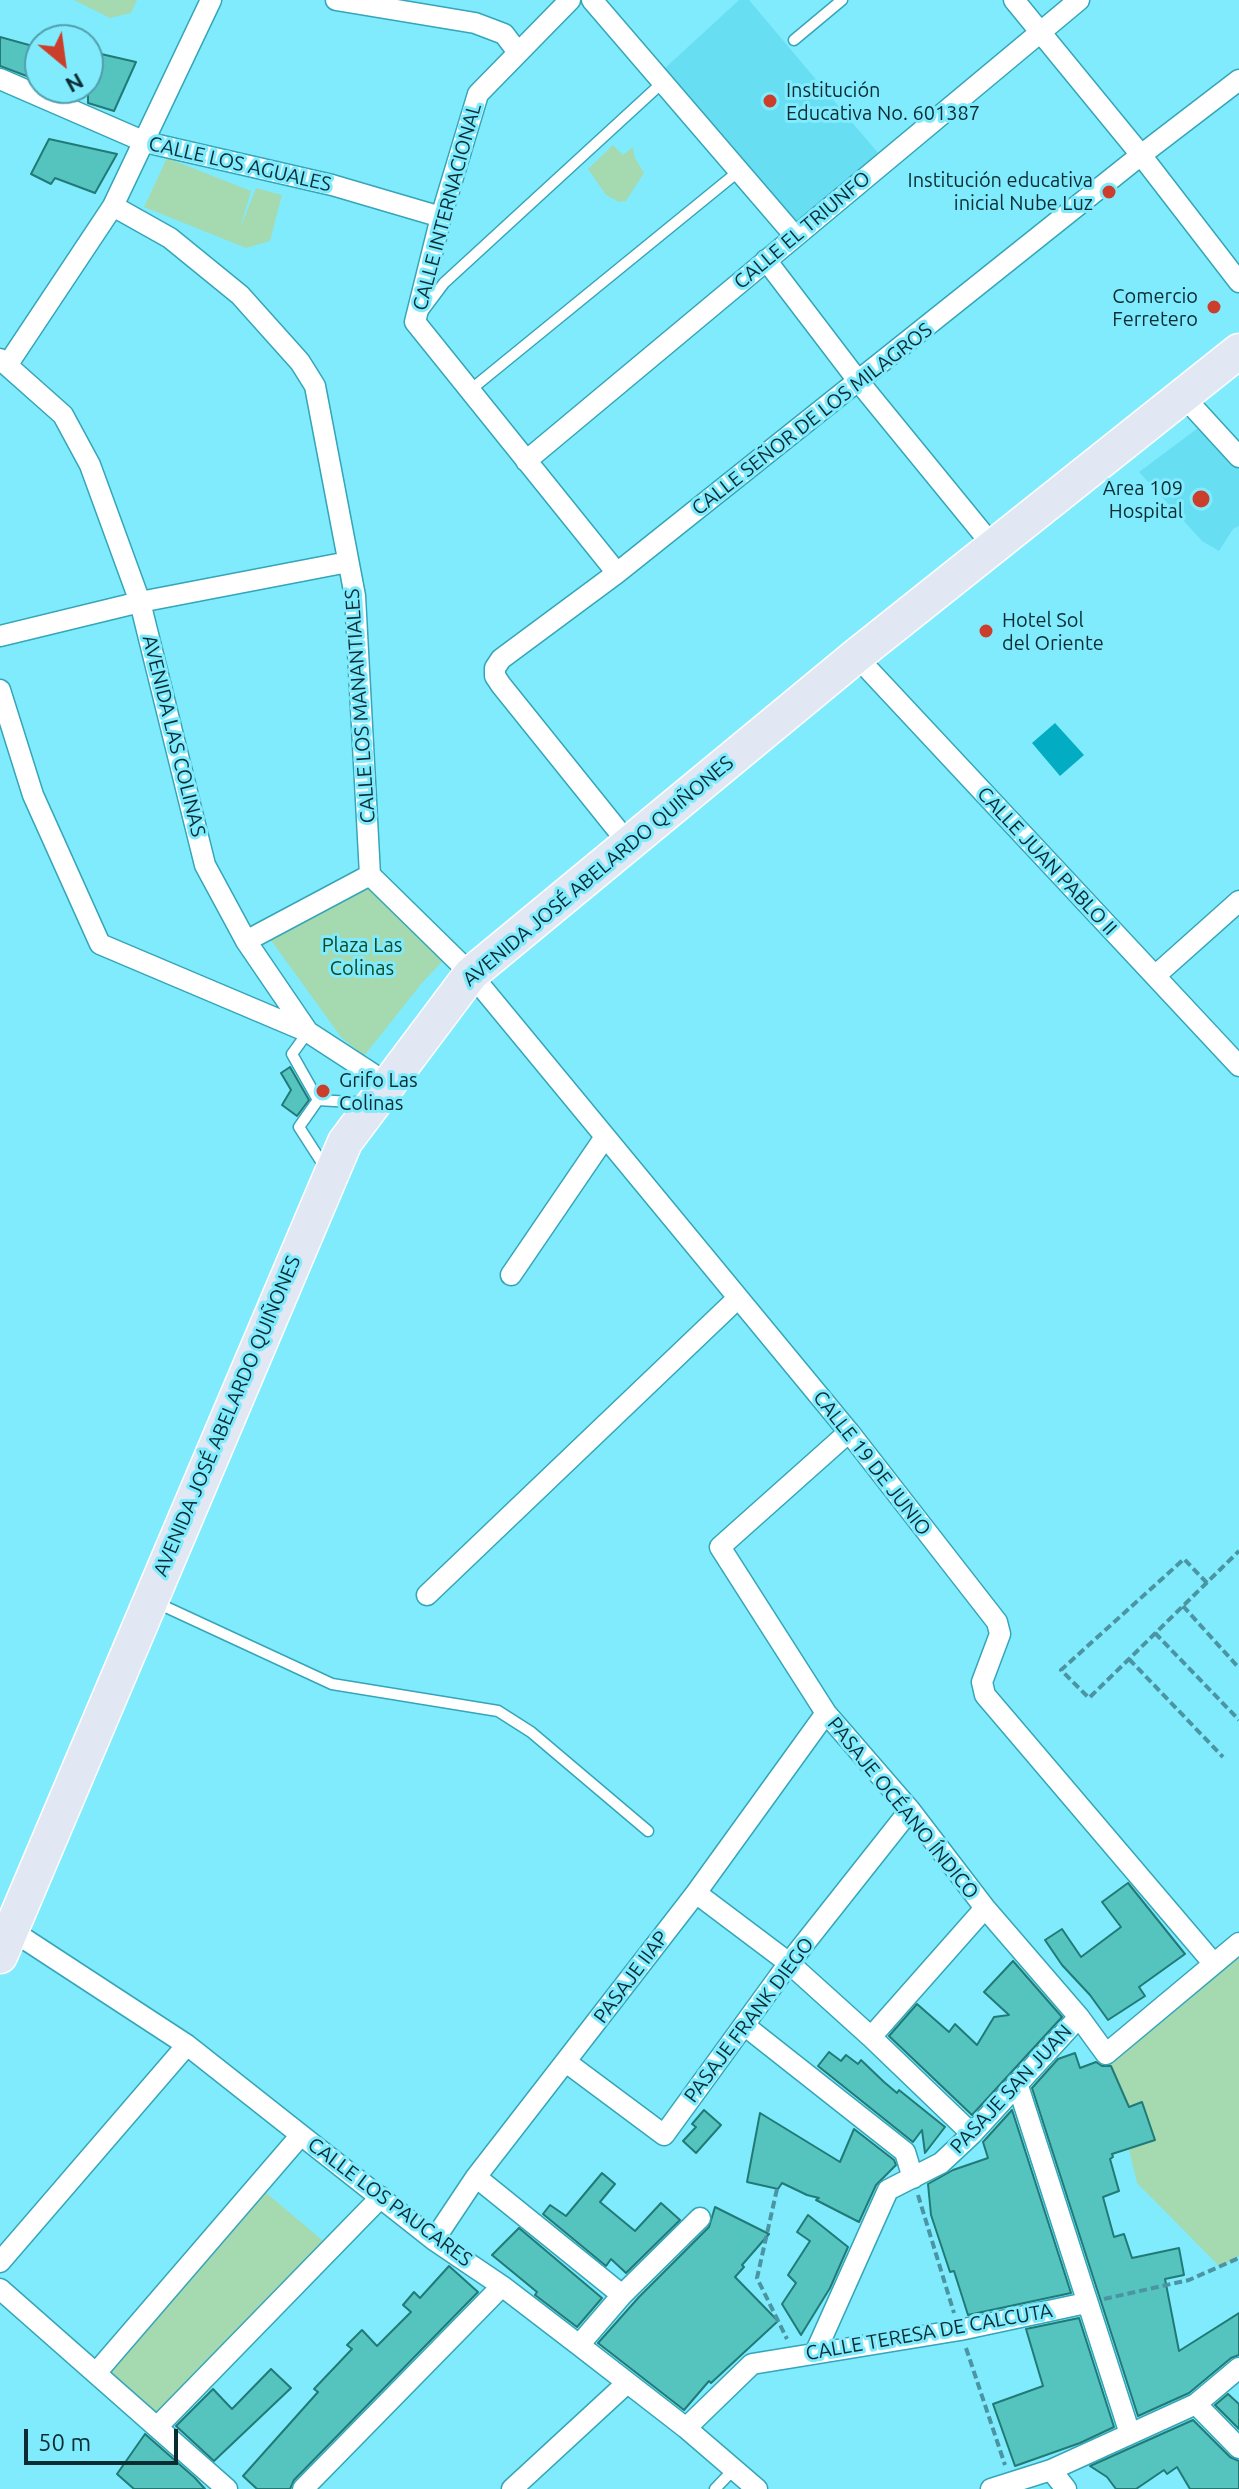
<!DOCTYPE html>
<html>
<head>
<meta charset="utf-8">
<style>
	body { margin:0 }
	#map { position:relative; width:1239px; height:2489px; overflow:hidden; background:#81ebfe; font-family:Ubuntu,sans-serif }
	canvas { display:block }
	.north { position:absolute; left:24px; top:24px; width:80px; height:80px; box-sizing:border-box; background:#81ebfe; border:2px solid #519fad; border-radius:50%; rotate:151deg; font-size:22px; font-weight:700; line-height:32px; text-align:center; color:#0a2d33 }
	.north::after { content:''; display:block; margin:auto; width:28px; height:36px; background:#cb3e2b; clip-path:polygon(50% 0,100% 100%,50% 72%,0 100%) }
	.scale { position:absolute; left:24px; top:2429px; width:154px; height:36px; box-sizing:border-box; border:4px solid #0a2d33; border-top:0; padding-left:10px; font-size:24px; line-height:28px; white-space:nowrap; color:#0a2d33; -webkit-text-stroke:6px #81ebfe; paint-order:stroke }
</style>
</head>
<body>
<div id="map">
<canvas width="1239" height="2489"></canvas>
<div class="north">N</div>
<div class="scale">50 m</div>
</div>
<script>
const context = document.querySelector('canvas').getContext('2d');
context.lineJoin = 'round';
function paint(path, color) { context.fillStyle = color; context.fill(path, 'evenodd'); }
const shape = rows => new Path2D(rows.map(r => 'M' + r).join(''));
function strokePath(path, color, width, dash) { context.strokeStyle = color; context.lineWidth = width; context.lineCap = dash ? 'butt' : 'round'; context.setLineDash(dash || []); context.stroke(path); }
function write(font, color, halo, rows, align = 'center') {
  context.font = font + ' Ubuntu,sans-serif'; context.lineWidth = 6; context.setLineDash([]); context.textBaseline = 'middle'; context.strokeStyle = halo; context.fillStyle = color; for (const [text, x, y, turn = 0] of rows) {
    context.save(); context.translate(x, y); context.rotate((+turn || 0) * Math.PI / 180); context.textAlign = isNaN(turn) ? turn : align; if (halo) context.strokeText(text, 0, 0); context.fillText(text, 0, 0); context.restore();
  }
}
const built = shape([
	[739,0,749,0,878,153,794,223,663,70],
	[1202,425,1239,468,1239,526,1233,529,1219,551,1202,541,1139,472]
]);
const green = shape([
	[74,0,137,0,131,13,110,18],
	[613,145,623,155,633,147,635,158,644,173,626,201,619,202,606,195,588,169],
	[167,158,251,191,240,229,256,188,282,195,270,241,246,248,144,207],
	[381,877,455,948,422,983,364,1056,341,1037,270,939],
	[1239,1938,1239,2256,1220,2267,1137,2183,1106,2054],
	[264,2191,328,2245,159,2419,103,2370]
]);
const water = shape([
	[1055,723,1084,755,1060,776,1032,743]
]);
const building = shape([
	[0,37,40,48,40,81,0,66,0,37],
	[88,51,136,62,114,111,88,103,88,51],
	[49,139,117,154,95,193,55,178,51,184,31,174,49,139],
	[290,1067,309,1100,297,1116,282,1105,291,1090,281,1073,290,1067],
	[1128,1883,1185,1954,1139,1987,1145,1996,1108,2020,1090,1995,1062,1965,1045,1940,1062,1929,1081,1957,1121,1927,1102,1902,1128,1883],
	[1013,1961,1062,2017,972,2115,889,2036,917,2004,949,2032,955,2024,977,2045,994,2017,1009,2015,984,1992,1013,1961],
	[829,2052,841,2061,846,2055,858,2064,861,2060,884,2082,897,2093,899,2090,945,2127,925,2153,922,2130,913,2142,818,2066,829,2052],
	[1075,2053,1080,2068,1096,2062,1102,2066,1111,2066,1129,2107,1142,2102,1155,2140,1112,2154,1113,2157,1110,2159,1119,2191,1103,2197,1114,2237,1124,2234,1132,2258,1179,2248,1184,2275,1165,2279,1179,2351,1239,2313,1239,2355,1231,2358,1189,2393,1138,2416,1032,2088,1058,2059,1075,2053],
	[704,2110,721,2125,696,2153,683,2141,696,2127,692,2124,704,2110],
	[1012,2110,1071,2293,968,2315,954,2271,950,2272,931,2215,928,2184,953,2170,988,2158,983,2142,1012,2110],
	[760,2113,840,2162,854,2129,894,2160,896,2165,876,2185,859,2222,816,2200,819,2198,807,2195,782,2183,778,2189,747,2182,760,2113],
	[602,2173,615,2184,600,2202,635,2231,661,2203,680,2220,626,2273,611,2259,606,2266,543,2214,550,2205,566,2216,602,2173],
	[715,2207,769,2234,742,2265,744,2267,735,2277,778,2321,711,2383,709,2381,684,2410,598,2343,639,2297,709,2227,715,2207],
	[808,2215,848,2247,830,2288,801,2335,782,2304,796,2283,788,2275,810,2241,797,2232,808,2215],
	[519,2228,602,2298,577,2327,535,2295,537,2292,492,2255,519,2228],
	[449,2266,478,2292,294,2480,290,2489,257,2489,243,2476,318,2392,314,2389,352,2349,347,2345,362,2330,377,2346,411,2312,403,2305,414,2292,420,2298,449,2266],
	[1079,2318,1114,2427,1080,2443,1015,2466,993,2404,1043,2386,1026,2329,1079,2318],
	[271,2369,291,2388,214,2461,176,2426,213,2389,232,2409,271,2369],
	[1228,2394,1239,2404,1239,2429,1215,2405,1228,2394],
	[1193,2420,1230,2457,1239,2461,1239,2489,1190,2489,1177,2467,1167,2474,1164,2470,1136,2489,1116,2489,1107,2477,1090,2466,1193,2420],
	[145,2434,195,2478,205,2489,134,2489,117,2474,145,2434]
]);
const path = shape([
	[1207,1583,1184,1559,1061,1670,1089,1698,1129,1659,1239,1551],
	[1183,1606,1239,1668],
	[1155,1633,1239,1720],
	[1129,1659,1223,1757],
	[777,2189,757,2278,787,2339],
	[918,2195,954,2313],
	[1104,2299,1189,2280,1239,2258],
	[966,2348,1005,2465]
]);
const lane = shape([
	[794,40,842,0],
	[423,311,444,283,663,82],
	[469,391,739,171],
	[308,1032,292,1054,318,1100],
	[326,1169,299,1127,318,1100,367,1103],
	[155,1602,332,1684,498,1711,531,1732,648,1831],
	[715,2489,734,2469]
]);
const street = shape([
	[336,0,475,23,504,34,517,51],
	[570,0,478,94,441,217,415,322,617,573],
	[592,0,794,235],
	[1014,0,1141,155,1239,282],
	[0,79,145,142,332,185,441,217],
	[113,206,170,238,240,295,300,362,315,386,355,596,370,875,471,974,849,1432,997,1622,1000,1634,982,1682,985,1695,1214,1964],
	[766,260,859,382,993,546],
	[0,359,63,415,90,465,140,602,205,865,246,941,308,1032,388,1084],
	[8,364,113,206,211,0],
	[1184,397,1239,457],
	[526,461,1079,0],
	[0,636,140,602,348,562],
	[856,656,1239,1066],
	[0,690,33,795,100,944,308,1032],
	[628,843,501,685,495,676,495,668,501,659,617,573,1141,155,1239,80],
	[246,941,370,875],
	[1155,976,1239,901],
	[511,1275,605,1137],
	[849,1432,720,1547,826,1713,910,1810,985,1908,1079,2017,1106,2054,1239,1943],
	[427,1595,738,1298],
	[696,1893,789,1963,871,2037,972,2134],
	[11,1930,187,2045,434,2240,502,2286,579,2345,686,2428,757,2489],
	[744,2025,905,2152,913,2178],
	[871,2037,985,1908],
	[566,2062,664,2135,789,1963,910,1810],
	[1017,2083,1130,2434],
	[476,2177,622,2295],
	[434,2240,476,2177,696,1893,826,1713],
	[0,2262,187,2045],
	[0,2289,227,2489],
	[579,2345,622,2295,700,2218],
	[816,2351,888,2190,941,2163,972,2134,1079,2017],
	[96,2373,301,2135],
	[1196,2404,1239,2448],
	[157,2427,381,2197],
	[686,2428,752,2364,960,2330,1086,2303],
	[1051,2470,1066,2489],
	[303,2489,502,2286],
	[512,2489,627,2383],
	[991,2489,1051,2470,1196,2404,1239,2368]
]);
const primary = shape([
	[0,1956,345,1142,471,974,856,656,1239,351]
]);
const markers = [
	[770,101,8,"#cb3e2b"],
	[1109,192,8,"#cb3e2b"],
	[1214,307,8,"#cb3e2b"],
	[1201,499,10,"#cb3e2b"],
	[986,631,8,"#cb3e2b"],
	[323,1091,8,"#cb3e2b"]
];
const poiNames = [
	["Institución",786,90],
	["Educativa No. 601387",786,113],
	["Institución educativa",1093,180,"right"],
	["inicial Nube Luz",1093,203,"right"],
	["Comercio",1198,296,"right"],
	["Ferretero",1198,319,"right"],
	["Area 109",1183,488,"right"],
	["Hospital",1183,511,"right"],
	["Hotel Sol",1002,620],
	["del Oriente",1002,643],
	["Grifo Las",339,1080],
	["Colinas",339,1103]
];
const streetNames = [
	["CALLE LOS AGUALES",240,164,13],
	["CALLE INTERNACIONAL",447,207,-75],
	["CALLE EL TRIUNFO",802,230,-40],
	["CALLE SEÑOR DE LOS MILAGROS",812,419,-38],
	["CALLE LOS MANANTIALES",360,706,-94],
	["AVENIDA LAS COLINAS",174,736,76],
	["CALLE JUAN PABLO II",1047,861,47],
	["AVENIDA JOSÉ ABELARDO QUIÑONES",598,871,-40],
	["AVENIDA JOSÉ ABELARDO QUIÑONES",227,1416,-67],
	["CALLE 19 DE JUNIO",872,1463,52],
	["PASAJE OCÉANO ÍNDICO",903,1808,51],
	["PASAJE IIAP",631,1977,-53],
	["PASAJE FRANK DIEGO",749,2020,-53],
	["PASAJE SAN JUAN",1011,2089,-47],
	["CALLE LOS PAUCARES",390,2202,37],
	["CALLE TERESA DE CALCUTA",929,2332,-10]
];
const parkNames = [
	["Plaza Las",362,945],
	["Colinas",362,968]
];
paint(built, '#68def3');
paint(green, '#a5d9b0');
paint(water, '#02adc3');
paint(building, '#55c4bf');
strokePath(building, '#217a76', 2);
strokePath(lane, '#35a5b8', 13);
strokePath(street, '#35a5b8', 23);
strokePath(primary, '#fff', 37);
strokePath(path, '#4b95a2', 4, [8, 4]);
strokePath(lane, '#fff', 10);
strokePath(street, '#fff', 20);
strokePath(primary, '#e2e7f4', 34);
for (const [x, y, r, color] of markers) { const dot = new Path2D(); dot.arc(x, y, r, 0, 2 * Math.PI); context.fillStyle = color; context.fill(dot); strokePath(dot, '#81ebfe', 3); }
write('20px', '#0a2d33', '#81ebfe', poiNames, 'left');
write('20px', '#0a2d33', '#81ebfe', streetNames);
write('20px', '#0d4a24', '#81ebfe', parkNames);
</script>
</body>
</html>
